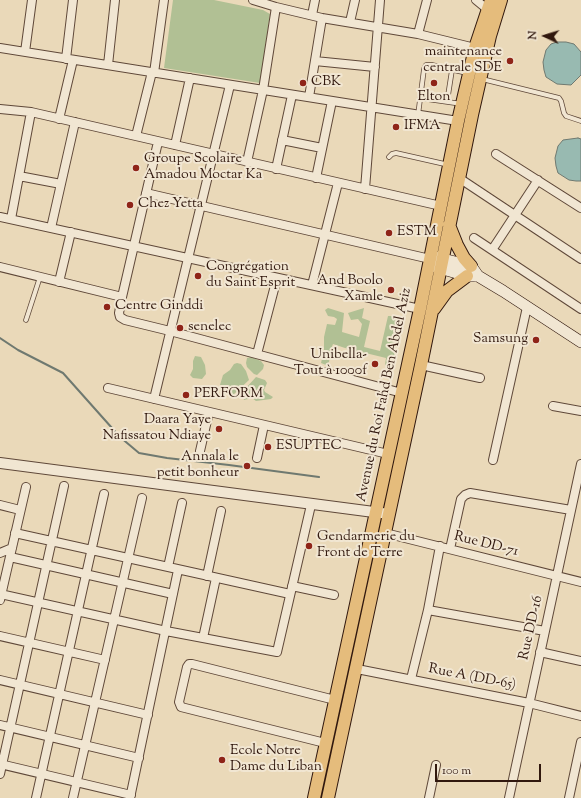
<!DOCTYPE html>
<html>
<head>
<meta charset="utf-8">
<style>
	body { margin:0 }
	#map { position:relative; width:581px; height:798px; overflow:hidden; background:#ead9b9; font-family:"Sorts Mill Goudy",serif }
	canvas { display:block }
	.north { position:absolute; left:525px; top:16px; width:40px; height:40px; -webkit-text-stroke:3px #f1e6d2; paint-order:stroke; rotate:274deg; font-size:11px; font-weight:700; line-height:16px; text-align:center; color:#31180e }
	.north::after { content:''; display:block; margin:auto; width:14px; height:18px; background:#31180e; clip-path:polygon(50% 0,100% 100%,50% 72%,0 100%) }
	.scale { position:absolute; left:435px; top:764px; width:106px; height:18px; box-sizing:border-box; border:2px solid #31180e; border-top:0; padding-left:5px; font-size:12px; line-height:14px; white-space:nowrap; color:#31180e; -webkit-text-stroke:3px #f1e6d2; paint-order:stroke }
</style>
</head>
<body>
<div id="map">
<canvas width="581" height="798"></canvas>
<div class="north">N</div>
<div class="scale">100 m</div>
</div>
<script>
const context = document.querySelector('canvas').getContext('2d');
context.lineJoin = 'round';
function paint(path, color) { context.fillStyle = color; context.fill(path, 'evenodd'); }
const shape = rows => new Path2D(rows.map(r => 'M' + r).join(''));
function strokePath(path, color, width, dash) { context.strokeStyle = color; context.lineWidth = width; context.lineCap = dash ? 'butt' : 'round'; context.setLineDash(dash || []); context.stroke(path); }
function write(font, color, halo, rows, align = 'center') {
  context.font = font + ' "Sorts Mill Goudy",serif'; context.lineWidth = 4; context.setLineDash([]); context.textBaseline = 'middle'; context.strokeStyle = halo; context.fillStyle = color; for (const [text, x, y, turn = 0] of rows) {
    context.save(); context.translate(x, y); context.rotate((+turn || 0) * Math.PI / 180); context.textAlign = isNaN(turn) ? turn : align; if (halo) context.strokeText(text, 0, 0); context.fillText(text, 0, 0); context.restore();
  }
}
const green = shape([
	[173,0,214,0,263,10,270,14,260,83,164,68],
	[328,308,344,313,342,332,359,337,362,324,358,319,351,320,348,313,364,308,362,318,370,321,364,347,380,351,388,316,398,316,394,367,389,367,385,365,386,358,345,348,333,344,331,349,329,362,326,365,321,363,324,350,324,337,327,324,335,325,337,319,334,317,328,316,325,310],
	[195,356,201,357,205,365,206,374,202,379,193,378,190,375,193,369,193,361],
	[251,357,261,361,264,365,263,369,257,375,254,374,247,367,246,363,247,358],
	[237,363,241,364,246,371,249,380,233,395,221,389,220,385,223,375,230,370,234,364],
	[256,377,265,380,267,383,264,390,265,392,273,397,271,399,256,401,252,398,244,400,242,394,245,389]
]);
const water = shape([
	[557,42,566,42,574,44,581,52,581,75,571,85,557,84,546,77,544,70,543,62,546,50,551,44,557,42],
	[578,138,581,139,581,181,576,181,569,180,558,173,556,166,555,158,558,146,563,140,578,138]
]);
const stream = shape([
	[0,338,18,350,63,373,120,437,139,453,167,458,229,465,319,477]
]);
const service = shape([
	[482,79,559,98,561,101,564,113,566,116,581,121],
	[420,98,462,104],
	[447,102,452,70],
	[418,115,424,69,426,65,432,65,467,73],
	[389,157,392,154,396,153,449,165],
	[26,320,40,277]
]);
const minor = shape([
	[253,0,276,7,322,18,418,34,475,48],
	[476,0,487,9],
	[312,15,315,0],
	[350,22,355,0],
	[418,34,427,0],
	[0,48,458,121],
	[25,52,32,0],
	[66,59,73,0],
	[315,61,375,67],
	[108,65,115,0],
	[154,73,164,0],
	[309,97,322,18],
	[0,109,31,112,441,206],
	[59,119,73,60],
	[136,136,152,72],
	[282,140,322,148],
	[158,142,122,297,119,313,120,317,125,320,170,331,402,393],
	[175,145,190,78],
	[496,154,581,208],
	[247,162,263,90,276,7],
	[276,169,292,95],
	[19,176,61,184],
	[316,178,332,101],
	[459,178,581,259],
	[365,189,380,0],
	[146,193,430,259],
	[0,217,420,309],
	[11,219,31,112],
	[51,228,75,122],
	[474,238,581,309],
	[492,250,538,180],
	[0,267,122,297],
	[59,282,71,232],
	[312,285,338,183],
	[257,354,277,278],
	[421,365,480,378],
	[108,388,388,454],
	[154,399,230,85],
	[553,406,581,411],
	[200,451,209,412],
	[257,458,264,425],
	[493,460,527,307],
	[0,505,20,510],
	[15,533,290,594],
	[385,533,581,582],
	[450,549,461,499,465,495,470,493,571,510],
	[0,553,12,548],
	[10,557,173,594],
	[168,567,182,503],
	[207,576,221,511],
	[292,586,334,595],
	[0,594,166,631,277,652,311,505],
	[0,600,26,487],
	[428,610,545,631],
	[0,636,105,660],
	[203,638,216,578],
	[540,652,581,661],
	[357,669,529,703,581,716],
	[411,679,428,610,440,546],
	[0,680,148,715],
	[0,725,139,758],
	[325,743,181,707,179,702,187,667,189,664,192,664,335,700],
	[0,764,131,795],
	[0,774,64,486],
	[36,798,104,494],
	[73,798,142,498],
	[130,798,178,570],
	[429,798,436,765],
	[509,798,581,464],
	[569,798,581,742]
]);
const tertiary = shape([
	[0,463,389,514]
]);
const secondary = shape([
	[435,257,471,266,478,276,503,291,581,342],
	[433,266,467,276,474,276]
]);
const primary = shape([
	[449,225,457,245,464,258,471,266],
	[434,309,447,291,467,276],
	[314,798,420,309,458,121,475,48,491,0],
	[328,798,421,365,472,115,490,36,501,0]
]);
const markers = [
	[510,61,4,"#8f2418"],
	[303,83,4,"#8f2418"],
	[434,83,4,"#8f2418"],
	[396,127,4,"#8f2418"],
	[136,168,4,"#8f2418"],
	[130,205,4,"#8f2418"],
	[389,233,4,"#8f2418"],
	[198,276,4,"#8f2418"],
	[391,290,4,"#8f2418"],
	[107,307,4,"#8f2418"],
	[180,328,4,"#8f2418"],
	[536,340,4,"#8f2418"],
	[375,364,4,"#8f2418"],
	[186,395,4,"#8f2418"],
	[219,429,4,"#8f2418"],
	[268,447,4,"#8f2418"],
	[247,466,4,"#8f2418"],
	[309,546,4,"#8f2418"],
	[222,760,4,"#8f2418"]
];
const poiNames = [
	["maintenance",502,53,"right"],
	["centrale SDE",502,69,"right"],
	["CBK",311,83],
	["Elton",434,98,"center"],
	["IFMA",404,127],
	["Groupe Scolaire",144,160],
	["Amadou Moctar Ka",144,176],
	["Chez Yetta",138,205],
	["ESTM",397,233],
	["Congrégation",206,268],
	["du Saint Esprit",206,284],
	["And Boolo",383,282,"right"],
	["Xamle",383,298,"right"],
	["Centre Ginddi",115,307],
	["senelec",188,328],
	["Samsung",528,340,"right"],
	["Unibella-",367,356,"right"],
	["Tout à 1000f",367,372,"right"],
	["PERFORM",194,395],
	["Daara Yaye",211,421,"right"],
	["Nafissatou Ndiaye",211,437,"right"],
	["ESUPTEC",276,447],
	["Annala le",239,458,"right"],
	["petit bonheur",239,474,"right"],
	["Gendarmerie du",317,538],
	["Front de Terre",317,554],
	["Ecole Notre",230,752],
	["Dame du Liban",230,768]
];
const streetNames = [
	["Avenue du Roi Fahd Ben Abdel Aziz",385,395,-78],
	["Rue DD-71",486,545,14],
	["Rue DD-16",532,628,-77],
	["Rue A (DD-65)",472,678,11]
];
paint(green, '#b1c094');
paint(water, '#98bab1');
strokePath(water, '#6f7970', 1);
strokePath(stream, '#6f7970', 2);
strokePath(service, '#5f4839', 5.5);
strokePath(minor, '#5f4839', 10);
strokePath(tertiary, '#5f4839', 12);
strokePath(secondary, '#31180e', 12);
strokePath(primary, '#31180e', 14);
strokePath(service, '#f1e6d2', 4);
strokePath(minor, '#f1e6d2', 8);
strokePath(tertiary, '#f1e6d2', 10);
strokePath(secondary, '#f1e6d2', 11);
strokePath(primary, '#e5bc7c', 12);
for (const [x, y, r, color] of markers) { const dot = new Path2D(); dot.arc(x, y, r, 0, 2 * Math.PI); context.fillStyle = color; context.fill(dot); strokePath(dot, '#f1e6d2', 1.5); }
write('14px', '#31180e', '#f1e6d2', poiNames, 'left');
write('14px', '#31180e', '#f1e6d2', streetNames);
</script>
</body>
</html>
